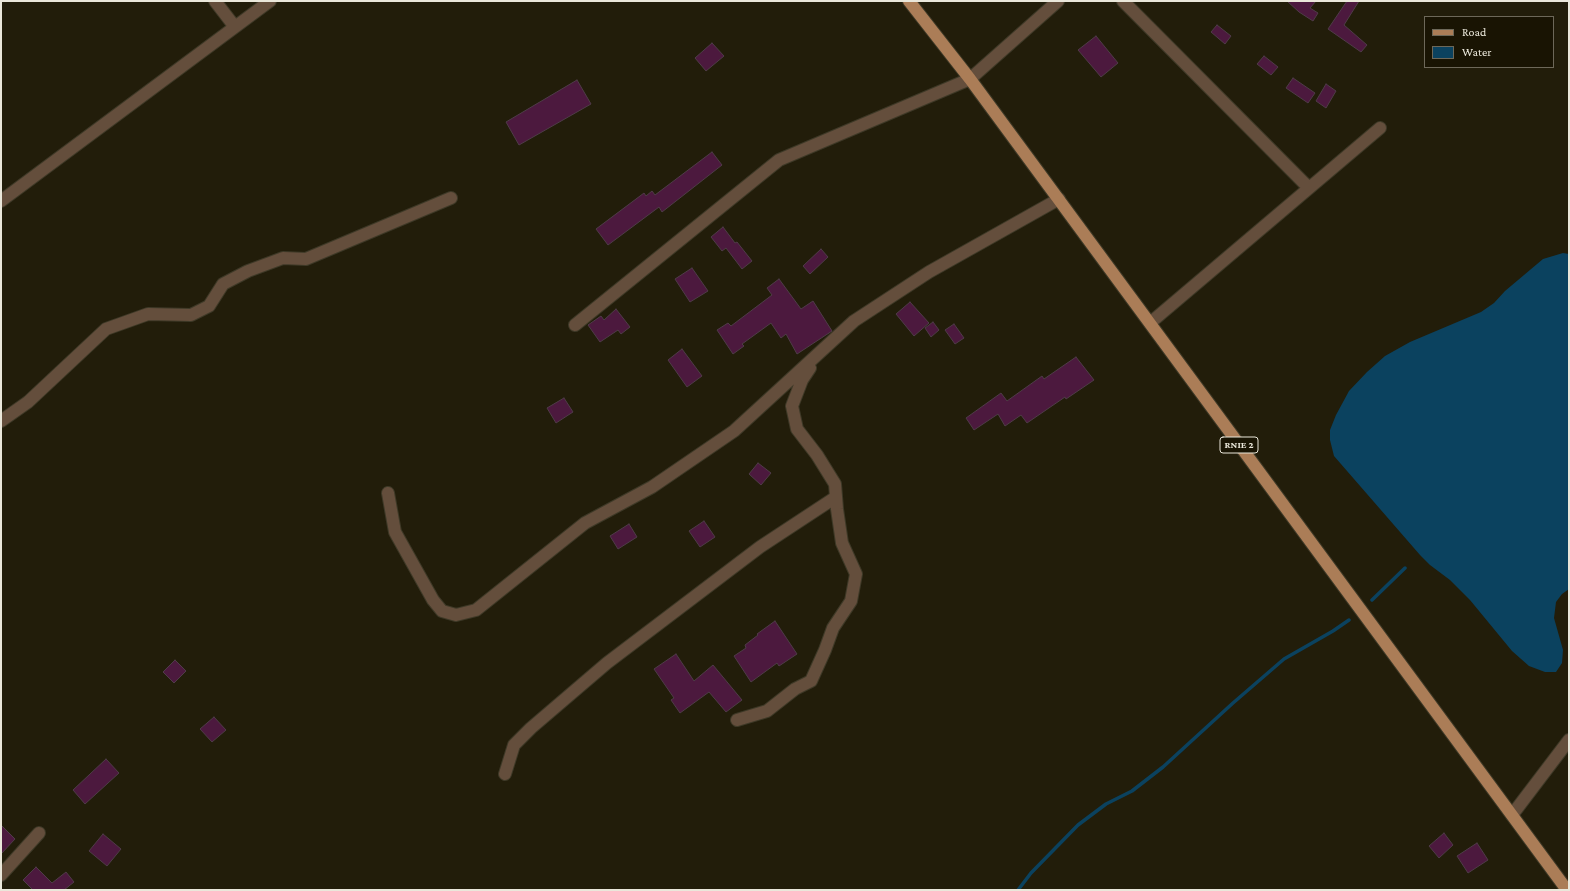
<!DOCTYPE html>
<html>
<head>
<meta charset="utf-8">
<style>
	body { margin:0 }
	#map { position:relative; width:1570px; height:891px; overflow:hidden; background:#221d0a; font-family:"Crimson Pro",serif }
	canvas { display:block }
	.frame { position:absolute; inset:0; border:2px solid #eae7da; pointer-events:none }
	.legend { position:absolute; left:1424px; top:16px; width:130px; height:52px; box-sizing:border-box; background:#191403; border:1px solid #6d6859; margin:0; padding:5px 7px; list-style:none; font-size:12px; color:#eae7da }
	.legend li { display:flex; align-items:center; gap:8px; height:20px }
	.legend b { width:20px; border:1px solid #6d6859 }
</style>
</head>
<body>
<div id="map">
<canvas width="1570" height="891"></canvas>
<div class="frame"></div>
<ul class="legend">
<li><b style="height:5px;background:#ab7d57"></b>Road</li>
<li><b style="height:11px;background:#0b425f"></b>Water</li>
</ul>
</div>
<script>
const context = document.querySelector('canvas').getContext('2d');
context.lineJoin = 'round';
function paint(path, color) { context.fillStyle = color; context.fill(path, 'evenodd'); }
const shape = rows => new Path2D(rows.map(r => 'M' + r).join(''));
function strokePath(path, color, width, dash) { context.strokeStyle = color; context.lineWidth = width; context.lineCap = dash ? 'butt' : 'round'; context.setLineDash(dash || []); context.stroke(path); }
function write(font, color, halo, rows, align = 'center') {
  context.font = font + ' "Crimson Pro",serif'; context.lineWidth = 3; context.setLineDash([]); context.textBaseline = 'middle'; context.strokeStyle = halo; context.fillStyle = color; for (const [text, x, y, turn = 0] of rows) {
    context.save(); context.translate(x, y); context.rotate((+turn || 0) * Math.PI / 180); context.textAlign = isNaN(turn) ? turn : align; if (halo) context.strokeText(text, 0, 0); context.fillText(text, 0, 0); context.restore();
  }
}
const water = shape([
	[1563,253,1569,254,1569,589,1562,594,1556,602,1554,618,1563,650,1562,663,1556,672,1545,672,1529,666,1512,651,1470,600,1450,580,1430,565,1420,555,1334,456,1330,440,1330,430,1336,415,1349,391,1367,372,1385,356,1410,342,1481,312,1494,303,1505,291,1543,259]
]);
const stream = shape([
	[1372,600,1405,568],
	[1018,890,1031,873,1078,825,1106,804,1132,791,1163,767,1233,703,1284,659,1333,631,1349,620]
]);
const building = shape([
	[1287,1,1316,1,1310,8,1318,13,1313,21,1299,12,1287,1],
	[1347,1,1359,1,1344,25,1367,45,1361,52,1328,29,1347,1],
	[1217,25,1231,36,1225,44,1211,32,1217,25],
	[1096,36,1118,63,1101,77,1078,50,1096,36],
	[712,43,724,56,706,71,695,58,712,43],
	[1264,56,1278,67,1271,75,1257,64,1264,56],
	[1293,78,1315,93,1308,103,1286,88,1293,78],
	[577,80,591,104,519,145,506,122,577,80],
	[1326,84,1336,91,1326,108,1316,101,1326,84],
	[712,152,722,165,662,212,659,207,608,245,596,229,644,193,646,196,652,191,655,195,712,152],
	[723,227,735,243,737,242,752,261,742,269,726,248,722,251,711,237,723,227],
	[821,249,828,257,810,274,803,266,821,249],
	[692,268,708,291,690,302,675,279,692,268],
	[779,279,801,309,813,301,832,331,797,354,786,334,781,338,771,323,742,344,744,346,733,354,717,330,728,323,731,326,772,295,767,288,779,279],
	[910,302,929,323,914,336,896,314,910,302],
	[616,309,630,327,621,334,618,330,600,342,588,325,601,316,604,320,616,309],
	[933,322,939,330,931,337,925,328,933,322],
	[954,324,964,338,955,344,945,330,954,324],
	[682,349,702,376,687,387,668,360,682,349],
	[1076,357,1094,380,1066,399,1065,397,1027,423,1021,415,1005,426,998,414,974,430,966,418,1001,393,1007,401,1042,376,1044,379,1076,357],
	[564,398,573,412,556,423,547,408,564,398],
	[758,463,771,473,761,485,749,474,758,463],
	[704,521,715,537,700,547,689,531,704,521],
	[629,524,637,537,618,549,610,536,629,524],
	[775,621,797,654,779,666,777,663,751,682,734,656,746,648,745,645,758,635,757,634,775,621],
	[676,654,694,681,713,665,742,700,726,712,709,692,680,713,671,700,674,698,654,669,676,654],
	[175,660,186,671,174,683,163,672,175,660],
	[214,717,226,730,212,742,200,729,214,717],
	[106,759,119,773,85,804,73,790,106,759],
	[1,825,15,839,1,854,1,825],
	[1444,833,1453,845,1439,858,1429,846,1444,833],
	[103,834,121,849,107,866,89,851,103,834],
	[1477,843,1488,860,1468,873,1457,856,1477,843],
	[36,867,52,883,66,872,74,882,64,890,33,890,23,880,36,867]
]);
const street = shape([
	[215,1,235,27],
	[1123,1,1309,188],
	[1,201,270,1],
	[1150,323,1380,128],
	[575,325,779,160,970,79,1058,1],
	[1,421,28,402,106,329,148,314,191,315,209,306,223,284,248,271,283,258,306,259,451,198],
	[388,493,395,532,433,600,442,611,456,615,476,610,585,523,652,487,734,431,854,321,929,272,1059,199],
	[737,720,767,711,795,689,811,681,825,650,833,628,851,601,856,574,842,543,837,509,835,484,817,455,797,429,792,406,802,380,810,368],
	[505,774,514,745,531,728,607,663,760,547,836,497],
	[1512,815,1569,740],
	[1,875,39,833]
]);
const primary = shape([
	[909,1,970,79,1567,890]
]);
const shields = [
	[1239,445,38]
];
const shieldNames = [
	["RNIE 2",1239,445]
];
paint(water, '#0b425f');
strokePath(stream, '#0b425f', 3.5);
paint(building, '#4c193e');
strokePath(building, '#4f3c48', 1);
strokePath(street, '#3e3927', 14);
strokePath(primary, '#3e3927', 14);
strokePath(street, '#644e3c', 12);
strokePath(primary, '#ab7d57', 12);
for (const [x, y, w] of shields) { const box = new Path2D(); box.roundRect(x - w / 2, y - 8, w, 16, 3); context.fillStyle = '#191403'; context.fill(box); strokePath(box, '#eae7da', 1); }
write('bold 10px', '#eae7da', null, shieldNames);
</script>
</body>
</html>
